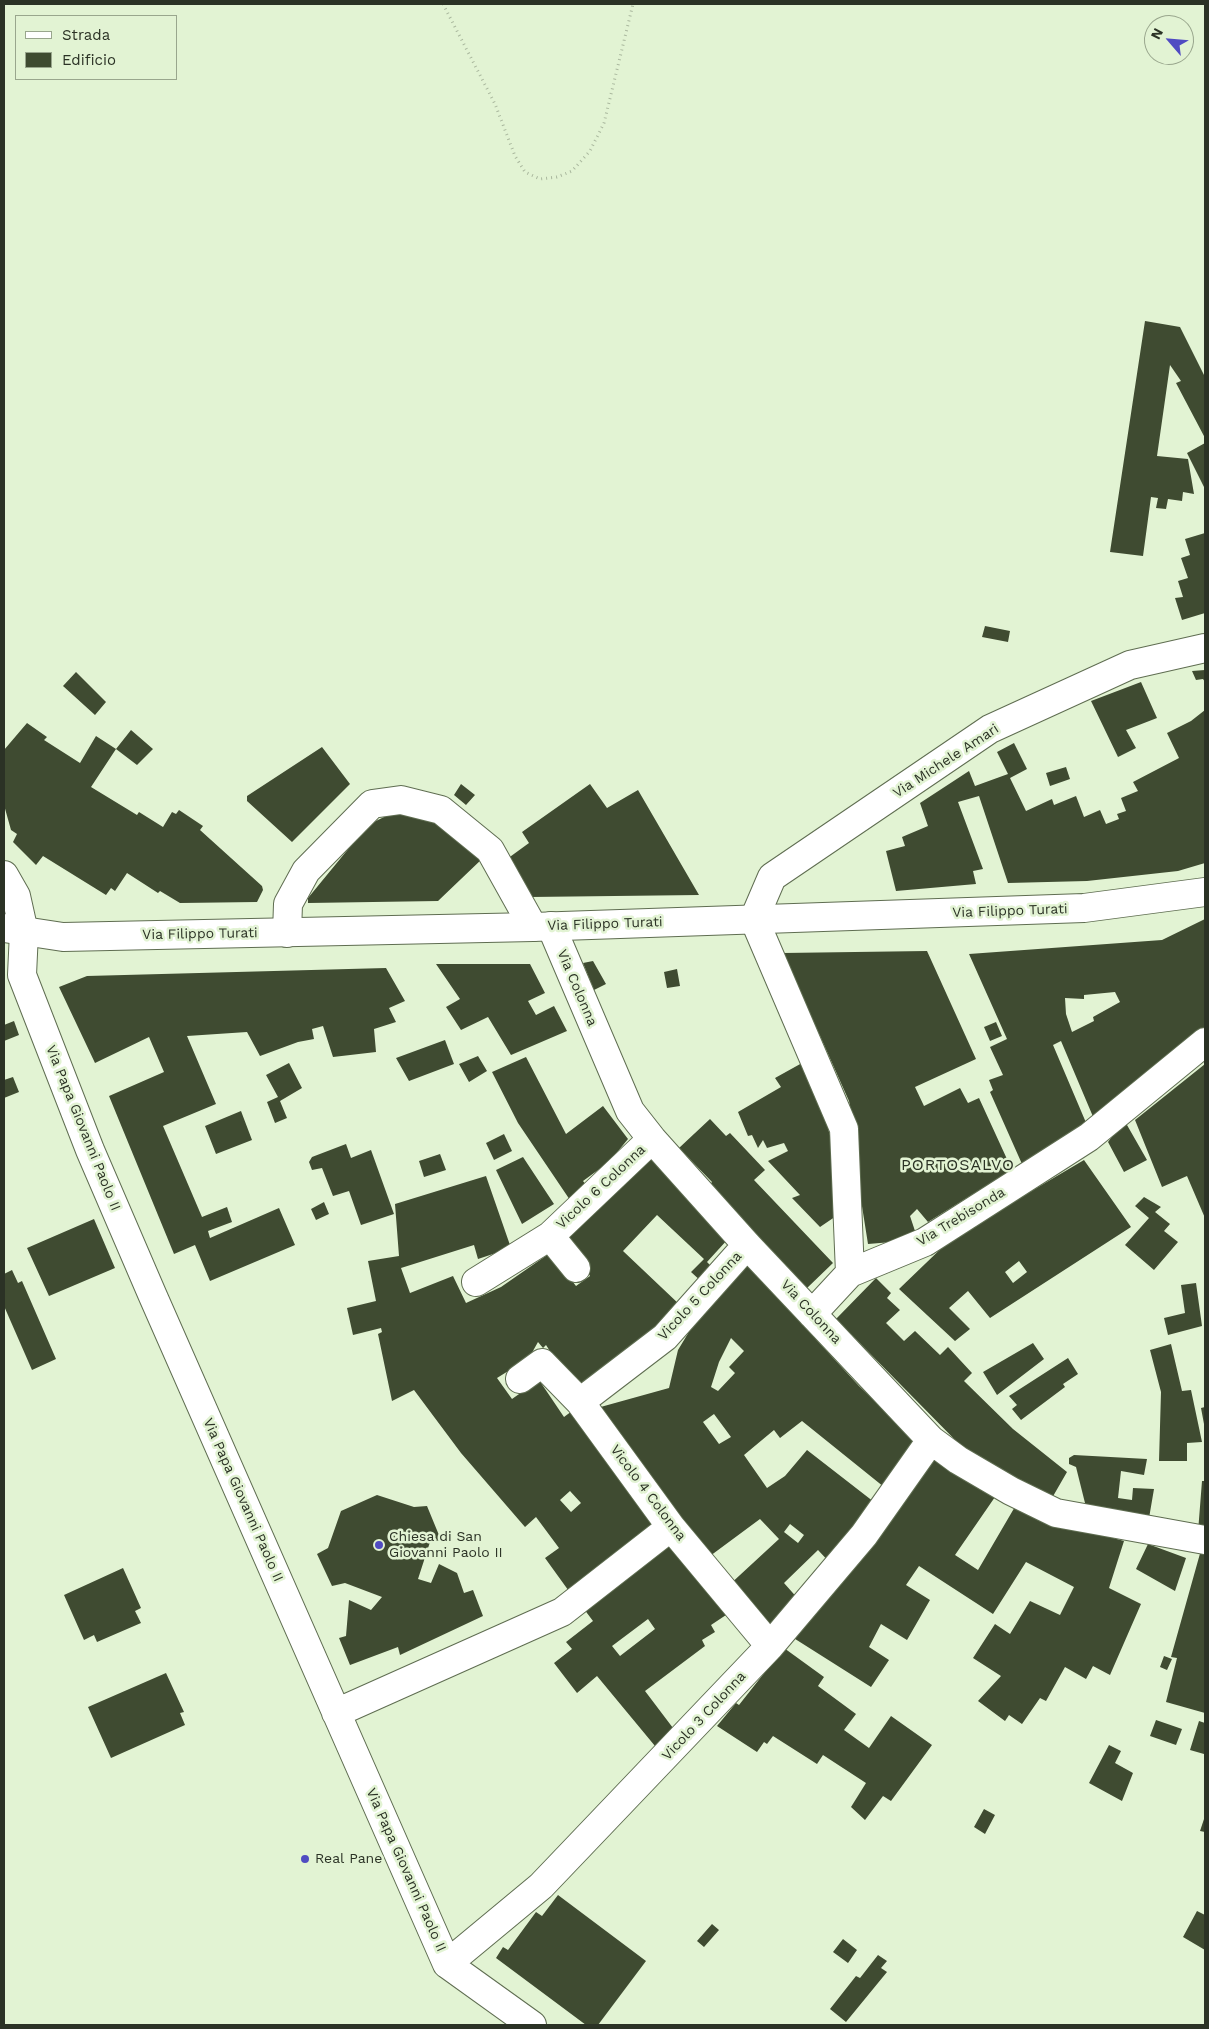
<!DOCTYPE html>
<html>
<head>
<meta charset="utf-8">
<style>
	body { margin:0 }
	#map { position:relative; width:1209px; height:2029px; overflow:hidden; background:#e2f3d3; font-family:"Work Sans",sans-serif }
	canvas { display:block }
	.frame { position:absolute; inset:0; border:5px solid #2b3225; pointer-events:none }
	.legend { position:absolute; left:15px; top:15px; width:162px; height:65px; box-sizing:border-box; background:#e2f3d3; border:1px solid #99a68d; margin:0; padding:6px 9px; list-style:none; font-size:15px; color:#2b3225 }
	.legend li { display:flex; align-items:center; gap:10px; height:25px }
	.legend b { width:25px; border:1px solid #99a68d }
	.north { position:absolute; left:1144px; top:15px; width:50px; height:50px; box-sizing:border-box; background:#e2f3d3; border:1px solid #99a68d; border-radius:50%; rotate:297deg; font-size:14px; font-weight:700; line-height:20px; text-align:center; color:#2b3225 }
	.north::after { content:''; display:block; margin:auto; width:18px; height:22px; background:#504bc2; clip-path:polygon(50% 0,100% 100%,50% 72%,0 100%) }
</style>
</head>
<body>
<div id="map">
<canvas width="1209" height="2029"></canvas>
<div class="frame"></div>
<ul class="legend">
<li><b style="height:6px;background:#fff"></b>Strada</li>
<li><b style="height:14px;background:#3f4b31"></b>Edificio</li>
</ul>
<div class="north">N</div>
</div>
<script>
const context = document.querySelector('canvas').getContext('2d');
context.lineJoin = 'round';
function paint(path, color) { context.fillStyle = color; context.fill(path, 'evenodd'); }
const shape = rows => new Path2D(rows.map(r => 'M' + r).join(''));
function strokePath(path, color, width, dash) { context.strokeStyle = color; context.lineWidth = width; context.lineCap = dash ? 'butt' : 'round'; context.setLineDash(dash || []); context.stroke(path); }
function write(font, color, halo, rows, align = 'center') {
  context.font = font + ' "Work Sans",sans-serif'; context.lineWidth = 5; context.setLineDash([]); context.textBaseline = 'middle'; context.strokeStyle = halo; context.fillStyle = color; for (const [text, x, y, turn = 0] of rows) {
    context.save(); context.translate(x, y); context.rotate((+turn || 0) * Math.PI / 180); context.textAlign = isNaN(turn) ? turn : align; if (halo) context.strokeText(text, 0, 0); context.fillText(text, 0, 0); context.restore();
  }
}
const building = shape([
	[1145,321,1180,327,1205,377,1205,438,1176,383,1181,381,1170,365,1157,456,1188,459,1194,494,1183,492,1182,501,1168,499,1166,509,1156,508,1158,498,1151,497,1143,556,1110,552],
	[1205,443,1205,489,1187,453],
	[1205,533,1205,613,1182,620,1175,598,1183,597,1178,581,1188,578,1181,558,1190,555,1185,539],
	[985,626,1010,631,1008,642,982,637],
	[1205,670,1205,682,1203,679,1196,680,1192,671],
	[76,672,106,702,95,715,63,686],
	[1141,682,1157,718,1126,730,1136,748,1118,757,1091,701],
	[1205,710,1205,863,1178,871,1087,881,1008,883,979,796,958,802,983,869,973,871,976,884,896,891,886,851,905,846,902,837,928,826,920,803,969,771,975,786,1008,774,997,752,1014,743,1027,769,1010,778,1026,811,1052,799,1054,805,1076,796,1084,817,1100,810,1106,824,1119,819,1117,814,1126,811,1121,798,1138,791,1133,782,1179,758,1167,733,1191,721],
	[27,723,47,737,44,740,80,763,96,736,116,749,131,730,153,749,137,765,116,749,91,787,137,815,139,812,163,827,172,812,176,814,179,810,203,826,200,830,262,886,263,890,257,902,180,903,160,891,158,893,127,873,115,891,111,888,106,895,43,856,36,865,13,842,17,834,11,830,4,805,4,750],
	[322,747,350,784,292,842,247,801,247,796],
	[1066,767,1070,779,1050,786,1046,773],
	[461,784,475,795,466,805,454,795],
	[590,784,607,808,638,790,699,895,530,897,507,859,529,843,522,832],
	[398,810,436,818,483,858,438,901,308,903,308,898,368,825],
	[1205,919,1205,1028,1094,1119,1061,1041,1053,1045,1087,1125,1022,1164,990,1092,993,1090,989,1080,1003,1075,990,1047,1007,1039,969,954,1162,940],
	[1115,992,1120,1002,1093,1017,1094,1021,1072,1032,1066,1014,1065,998,1084,999,1084,995],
	[927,951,976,1059,915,1087,924,1106,960,1088,968,1103,979,1098,1012,1170,928,1222,917,1209,910,1216,915,1231,892,1242,868,1244,861,1200,856,1138,849,1101,783,953],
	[593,961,606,984,594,990,583,963],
	[436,964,530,964,545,993,528,1001,536,1015,554,1006,567,1031,511,1055,488,1017,461,1030,446,1007,460,999],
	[386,968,405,1001,389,1008,396,1022,374,1029,376,1052,333,1057,323,1026,312,1029,314,1039,298,1042,260,1056,247,1032,187,1036,216,1104,163,1126,202,1217,227,1207,232,1222,208,1231,210,1238,279,1208,295,1245,210,1281,195,1245,174,1254,109,1096,164,1072,149,1037,95,1063,59,987,87,976],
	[677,969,680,986,667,988,664,972],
	[14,1021,19,1035,4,1041,4,1025],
	[996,1022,1002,1036,990,1041,984,1027],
	[445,1040,454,1064,409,1081,396,1058],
	[478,1056,487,1071,469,1082,459,1064],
	[526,1057,566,1134,603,1106,628,1139,609,1162,583,1181,590,1190,572,1203,518,1123,492,1072],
	[289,1063,302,1088,280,1101,287,1118,275,1123,267,1102,278,1097,266,1075],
	[802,1063,822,1106,839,1169,845,1210,820,1227,792,1198,800,1195,768,1161,788,1151,784,1143,767,1148,763,1140,758,1148,752,1135,748,1136,738,1112,781,1087,775,1078],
	[1205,1064,1205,1218,1187,1176,1162,1187,1135,1120],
	[13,1077,19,1092,4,1098,4,1080],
	[241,1111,252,1140,216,1154,205,1126],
	[710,1119,726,1136,730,1133,765,1170,754,1180,833,1263,806,1289,708,1187,712,1182,679,1148],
	[1121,1124,1127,1125,1147,1160,1124,1172,1108,1142],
	[504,1134,512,1151,494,1160,486,1143],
	[346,1144,351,1158,371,1150,394,1214,361,1225,349,1191,333,1196,322,1168,312,1170,309,1162,312,1157],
	[440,1154,446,1170,424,1177,419,1161],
	[523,1157,554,1204,522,1224,496,1170],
	[650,1159,657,1160,728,1239,707,1262,714,1269,702,1282,691,1272,704,1259,657,1215,623,1251,680,1305,639,1343,575,1390,546,1345,543,1348,538,1342,529,1358,497,1378,512,1399,539,1380,564,1417,572,1411,658,1525,571,1594,545,1558,559,1548,536,1517,525,1527,461,1453,414,1390,392,1401,378,1334,382,1332,381,1328,353,1335,347,1308,376,1301,368,1261,399,1256,395,1204,486,1176,511,1248,478,1259,474,1245,401,1268,410,1293,453,1276,466,1303,501,1287,550,1253,576,1286,590,1276,568,1238],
	[570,1491,581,1503,571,1512,560,1500],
	[1084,1160,1131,1227,990,1318,968,1291,949,1308,970,1329,955,1341,899,1289,952,1238],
	[1019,1261,1027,1272,1013,1283,1005,1272],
	[1144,1197,1161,1207,1155,1212,1170,1224,1164,1231,1178,1242,1154,1270,1125,1245,1149,1218,1135,1206],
	[324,1202,329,1214,316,1220,311,1209],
	[94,1219,115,1268,49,1296,27,1248],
	[747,1259,802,1324,859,1386,918,1441,884,1487,802,1421,780,1438,774,1430,744,1455,767,1488,785,1476,807,1450,874,1502,832,1565,818,1550,784,1583,800,1601,766,1631,727,1587,779,1539,760,1519,710,1556,597,1408,669,1388,678,1350,704,1307],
	[731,1338,744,1351,729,1367,735,1373,718,1391,711,1387,719,1362],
	[714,1414,731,1437,719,1444,703,1422],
	[790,1524,804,1535,798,1543,784,1532],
	[12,1270,18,1283,22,1281,56,1359,32,1370,4,1306,4,1274],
	[876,1278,891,1293,887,1298,900,1310,886,1323,904,1341,915,1331,940,1355,948,1347,972,1373,964,1381,1013,1429,1067,1472,1052,1498,967,1452,836,1319],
	[1196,1283,1202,1326,1168,1335,1164,1318,1185,1313,1181,1285],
	[1033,1343,1044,1359,997,1395,983,1372],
	[1171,1344,1182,1391,1191,1390,1202,1442,1187,1443,1187,1461,1159,1461,1161,1392,1150,1350],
	[1068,1358,1078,1374,1063,1384,1065,1387,1021,1420,1012,1409,1017,1405,1009,1396],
	[1205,1407,1205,1424,1204,1424,1201,1408],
	[1074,1455,1147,1459,1144,1475,1121,1471,1118,1498,1132,1500,1133,1488,1154,1489,1148,1524,1087,1511,1076,1467,1069,1464,1069,1458],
	[935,1456,995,1497,955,1555,978,1570,1016,1505,1049,1520,1124,1541,1109,1588,1141,1604,1110,1675,1093,1666,1086,1679,1065,1667,1046,1701,1040,1698,1022,1724,1009,1715,1005,1721,978,1701,1001,1676,973,1658,995,1624,1010,1634,1030,1601,1060,1615,1074,1587,1026,1562,993,1614,919,1566,906,1585,930,1600,907,1640,881,1624,869,1647,889,1660,871,1687,792,1637],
	[1202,1481,1205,1481,1205,1532,1198,1532],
	[377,1495,414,1507,427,1506,441,1540,430,1542,418,1579,431,1583,439,1564,457,1573,464,1593,473,1590,483,1616,400,1655,398,1647,350,1665,339,1638,346,1636,349,1600,371,1610,382,1597,345,1583,332,1586,317,1554,328,1548,341,1511],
	[669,1543,726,1615,711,1625,715,1632,702,1640,705,1646,645,1691,673,1728,655,1746,597,1676,577,1693,554,1663,572,1649,566,1642,593,1621,584,1609],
	[648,1619,655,1629,620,1656,612,1646],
	[1148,1544,1186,1558,1175,1591,1136,1569],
	[1201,1550,1205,1550,1205,1713,1166,1702,1177,1658,1171,1657],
	[123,1568,141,1608,135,1611,141,1623,97,1642,94,1635,84,1640,64,1595],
	[784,1648,824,1677,818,1686,856,1714,844,1730,869,1748,891,1716,932,1745,891,1801,883,1796,865,1820,851,1807,866,1783,823,1755,817,1764,773,1736,767,1744,764,1742,757,1752,717,1726,736,1703,739,1705],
	[1164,1656,1172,1659,1167,1670,1160,1667],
	[166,1673,184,1712,180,1713,185,1725,111,1758,88,1707],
	[1156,1720,1182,1729,1176,1745,1150,1736],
	[1199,1721,1205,1723,1204,1754,1190,1750],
	[1109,1745,1121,1751,1115,1763,1133,1773,1122,1801,1089,1783],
	[984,1809,995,1815,985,1834,974,1827],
	[1205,1816,1205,1832,1200,1831],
	[558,1895,646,1961,598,2025,586,2025,496,1958,503,1947,508,1950,536,1912,542,1916],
	[1197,1911,1205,1915,1205,1950,1183,1937],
	[712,1924,719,1930,704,1947,697,1941],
	[843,1939,857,1950,848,1963,833,1952],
	[878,1955,887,1961,881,1968,887,1972,846,2022,830,2009,856,1976,860,1978]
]);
const path = shape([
	[443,4,495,104,515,156,525,172,540,179,557,177,572,171,590,151,604,123,633,4]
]);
const minor = shape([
	[4,875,16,896,24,932,22,975,90,1150,152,1294,447,1964,532,2025],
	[551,926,630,1111,652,1139,747,1245,931,1440,958,1460,1011,1491,1056,1513,1205,1540],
	[287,933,288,904,306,871,372,804,401,800,441,810,490,850,533,927],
	[550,1236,576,1268],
	[850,1273,844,1129,754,919,772,877,990,729,1130,665,1205,648],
	[476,1282,550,1236,652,1139],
	[812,1314,850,1273,925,1242,1089,1137,1205,1042],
	[520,1379,542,1363,580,1402,671,1527,770,1646],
	[580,1402,665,1337,747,1245],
	[336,1713,562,1612,671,1527],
	[447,1964,541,1886,770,1646,864,1535,931,1440]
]);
const tertiary = shape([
	[4,928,63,937,533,927,1084,908,1205,892]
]);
const markers = [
	[379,1545,5,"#504bc2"],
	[305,1859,5,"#504bc2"]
];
const streetNames = [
	["Via Michele Amari",946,761,-33],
	["Via Filippo Turati",1010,911,-2],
	["Via Filippo Turati",605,924,-2],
	["Via Filippo Turati",200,934,-1],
	["Via Colonna",577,988,67],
	["Via Papa Giovanni Paolo II",83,1128,68],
	["Vicolo 6 Colonna",601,1187,-43],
	["Via Trebisonda",961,1217,-31],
	["Vicolo 5 Colonna",700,1296,-47],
	["Via Colonna",811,1312,47],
	["Vicolo 4 Colonna",648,1493,53],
	["Via Papa Giovanni Paolo II",243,1500,66],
	["Vicolo 3 Colonna",704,1716,-47],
	["Via Papa Giovanni Paolo II",406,1870,66]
];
const poiNames = [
	["Chiesa di San",389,1537],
	["Giovanni Paolo II",389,1553],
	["Real Pane",315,1859]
];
const quarterNames = [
	["PORTOSALVO",958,1165]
];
paint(building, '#3f4b31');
strokePath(minor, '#5f6d51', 30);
strokePath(tertiary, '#5f6d51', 30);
strokePath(path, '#aab89e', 3, [1, 4]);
strokePath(minor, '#fff', 28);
strokePath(tertiary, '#fff', 28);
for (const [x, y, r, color] of markers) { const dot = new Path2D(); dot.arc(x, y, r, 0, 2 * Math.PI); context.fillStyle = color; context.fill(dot); strokePath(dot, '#e2f3d3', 2); }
write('14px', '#2b3225', '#e2f3d3', streetNames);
write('14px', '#2b3225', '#e2f3d3', poiNames, 'left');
context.letterSpacing = '1px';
write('16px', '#2b3225', '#e2f3d3', quarterNames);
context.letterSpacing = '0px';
</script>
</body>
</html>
